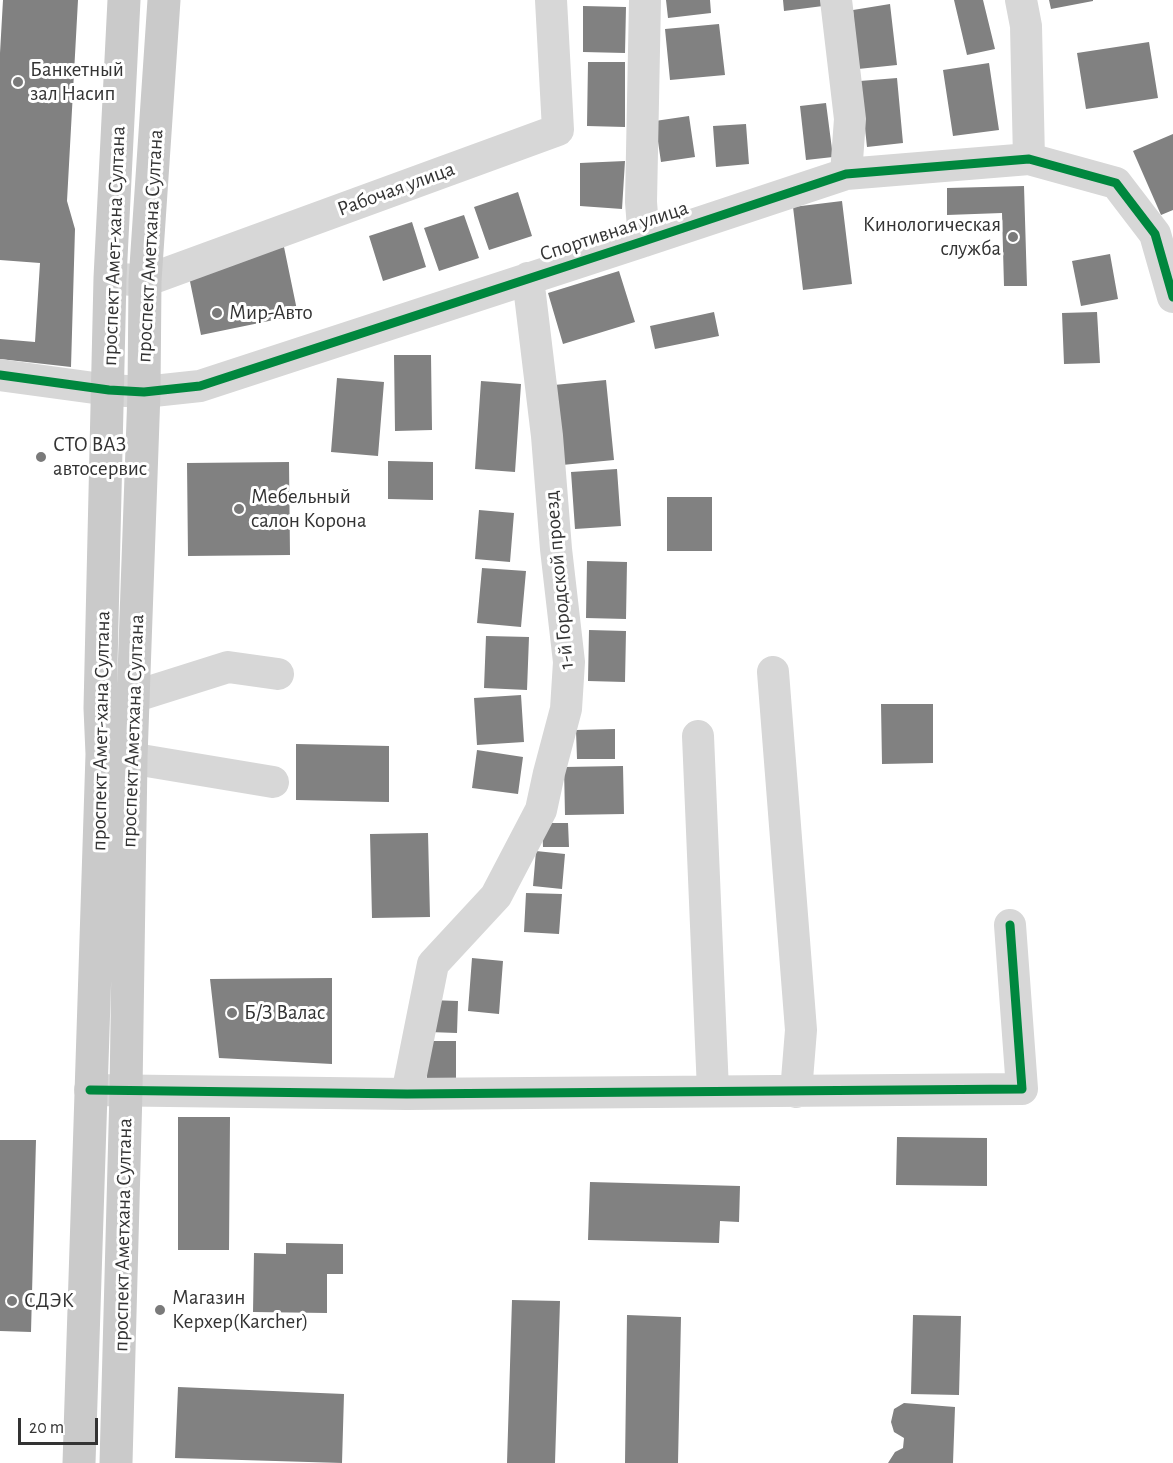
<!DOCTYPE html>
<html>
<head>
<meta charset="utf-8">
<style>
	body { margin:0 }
	#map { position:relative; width:1173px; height:1463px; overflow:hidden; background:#fff; font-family:"Alegreya Sans",sans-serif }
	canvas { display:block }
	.scale { position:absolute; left:18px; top:1418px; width:80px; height:27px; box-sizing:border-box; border:3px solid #333; border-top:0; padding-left:8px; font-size:18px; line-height:21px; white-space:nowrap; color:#333; -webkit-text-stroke:4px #fff; paint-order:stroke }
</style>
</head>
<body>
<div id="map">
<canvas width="1173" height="1463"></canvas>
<div class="scale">20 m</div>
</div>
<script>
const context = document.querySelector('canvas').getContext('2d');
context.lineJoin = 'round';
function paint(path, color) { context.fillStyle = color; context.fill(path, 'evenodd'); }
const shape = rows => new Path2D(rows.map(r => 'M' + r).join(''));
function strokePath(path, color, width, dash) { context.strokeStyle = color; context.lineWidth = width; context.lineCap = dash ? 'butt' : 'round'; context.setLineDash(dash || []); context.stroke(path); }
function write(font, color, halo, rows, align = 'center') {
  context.font = font + ' "Alegreya Sans",sans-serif'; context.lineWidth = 6; context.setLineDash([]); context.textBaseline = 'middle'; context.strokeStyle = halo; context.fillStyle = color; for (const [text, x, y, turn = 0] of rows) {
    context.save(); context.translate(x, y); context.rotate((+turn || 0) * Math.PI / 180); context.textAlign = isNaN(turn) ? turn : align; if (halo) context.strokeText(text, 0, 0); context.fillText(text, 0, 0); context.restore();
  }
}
const building = shape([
	[3,0,78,0,67,201,75,229,71,367,0,359,0,339,35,342,40,263,0,260,0,53],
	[666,0,710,0,711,13,668,18],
	[783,0,823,0,823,6,784,11],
	[954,0,983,0,995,49,967,55],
	[1049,0,1093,0,1093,1,1051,9],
	[890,4,897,65,858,69,853,10],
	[583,6,626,7,625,53,583,52],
	[719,24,725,75,670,80,665,29],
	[1149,42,1158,98,1086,109,1077,53],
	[588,62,625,62,625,127,587,126],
	[989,63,999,130,953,136,943,70],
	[897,78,903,143,867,147,860,81],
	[826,103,833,157,806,160,800,106],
	[689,116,695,157,661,162,655,121],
	[746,124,749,164,716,167,713,126],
	[1173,134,1173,210,1161,215,1133,151],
	[625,161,622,209,580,206,580,163],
	[1024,186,1027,286,1004,286,1002,213,947,215,947,188],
	[518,192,532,236,489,250,474,207],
	[842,201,852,284,803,290,793,207],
	[464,215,479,258,439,271,424,228],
	[412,222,426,267,383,281,369,236],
	[284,247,298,315,201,335,187,267],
	[1110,254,1118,299,1081,306,1072,261],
	[619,271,635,322,563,344,548,293],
	[714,312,719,336,655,349,650,326],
	[1097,312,1100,363,1064,364,1062,313],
	[394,355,431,355,432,430,395,431],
	[337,378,384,382,378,456,331,452],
	[606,380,614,460,562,465,554,385],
	[481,381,521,384,515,472,475,469],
	[388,461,433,462,433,500,388,499],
	[289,462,290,555,188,556,187,463],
	[617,469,621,526,575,529,571,472],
	[667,497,712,497,712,551,667,551],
	[479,510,514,513,510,562,475,559],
	[587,561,627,562,626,619,586,618],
	[482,568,526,571,521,627,477,623],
	[589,630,626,631,625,682,588,681],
	[486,636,529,637,527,690,484,688],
	[521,695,524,742,477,745,474,698],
	[881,704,933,704,933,763,882,764],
	[615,729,615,759,577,759,576,730],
	[296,744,389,746,389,802,296,800],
	[477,750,523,757,518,794,472,788],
	[623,766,624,814,565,815,564,767],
	[542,823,568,823,569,847,543,847],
	[428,833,430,917,372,918,370,834],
	[536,851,565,854,562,889,533,886],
	[526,893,562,894,559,934,524,932],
	[472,958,503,961,499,1014,468,1011],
	[332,978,332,1064,219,1058,210,979],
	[430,1000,458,1001,457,1033,429,1032],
	[427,1041,456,1041,456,1079,427,1079],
	[178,1117,230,1117,229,1250,178,1250],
	[897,1137,987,1138,987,1186,896,1185],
	[0,1140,36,1140,31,1332,0,1331],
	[590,1182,740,1186,739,1222,720,1221,719,1243,588,1240],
	[286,1243,343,1244,343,1274,327,1274,327,1313,253,1312,254,1253,286,1254],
	[512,1300,560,1301,555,1463,507,1463],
	[627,1315,681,1317,678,1463,625,1463],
	[913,1315,961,1316,959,1395,911,1394],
	[178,1387,344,1394,342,1463,175,1458],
	[904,1403,955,1407,953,1463,888,1463,895,1452,903,1448,904,1438,894,1432,891,1422,894,1409]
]);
const minor = shape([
	[836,0,850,119,846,174],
	[1021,0,1026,26,1029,159],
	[644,241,641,202,645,0],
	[110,278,145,281,558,130,551,0],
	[0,375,109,390,144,392,200,386,644,241,846,174,1029,159,1116,183,1155,234,1173,297],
	[773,672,801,1030,796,1092],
	[108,698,133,697,228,667,278,674],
	[698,736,713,1091],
	[105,754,273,782],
	[90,1090,407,1094,1022,1089,1010,925],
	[407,1094,433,964,496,896,541,810,549,773,566,709,569,662,556,549,547,436,528,278]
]);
const primary = shape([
	[79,1463,102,754,100,708,110,278,124,0],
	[116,1463,126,1091,131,758,144,392,145,281,164,0]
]);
const cycleway = shape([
	[0,375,109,390,144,392,200,386,644,241,846,174,1029,159,1116,183,1155,234,1173,297],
	[90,1090,407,1094,1022,1089,1010,925]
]);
const markers = [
	[18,82,6,"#7a7a7a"],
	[1013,237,6,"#7a7a7a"],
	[217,313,6,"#7a7a7a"],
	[41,457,6,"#7a7a7a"],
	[239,509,6,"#7a7a7a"],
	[232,1013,6,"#7a7a7a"],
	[12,1301,6,"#7a7a7a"],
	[160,1310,6,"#7a7a7a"]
];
const poiNames = [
	["Банкетный",30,70],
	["зал Насип",30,94],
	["Кинологическая",1001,225,"right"],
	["служба",1001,249,"right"],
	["Мир-Авто",229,313],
	["СТО ВАЗ",53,445],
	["автосервис",53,469],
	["Мебельный",251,497],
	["салон Корона",251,521],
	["Б/З Валас",244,1013],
	["Магазин",172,1298],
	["Керхер(Karcher)",172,1322],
	["СДЭК",24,1301]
];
const streetNames = [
	["Рабочая улица",396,189,-20],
	["Спортивная улица",614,231,-18],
	["проспект Амет-хана Султана",114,246,-88],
	["проспект Аметхана Султана",150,246,-87],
	["1-й Городской проезд",559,580,-95],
	["проспект Амет-хана Султана",101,731,-89],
	["проспект Аметхана Султана",133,731,-88],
	["проспект Аметхана Султана",123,1235,-89]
];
paint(building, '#818181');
strokePath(minor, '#d7d7d7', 32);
strokePath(primary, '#cacaca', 33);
strokePath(cycleway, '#00873e', 9);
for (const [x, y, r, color] of markers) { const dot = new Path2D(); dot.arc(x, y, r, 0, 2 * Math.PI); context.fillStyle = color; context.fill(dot); strokePath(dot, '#fff', 2); }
write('21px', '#333', '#fff', poiNames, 'left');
write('21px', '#333', '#fff', streetNames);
</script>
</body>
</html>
